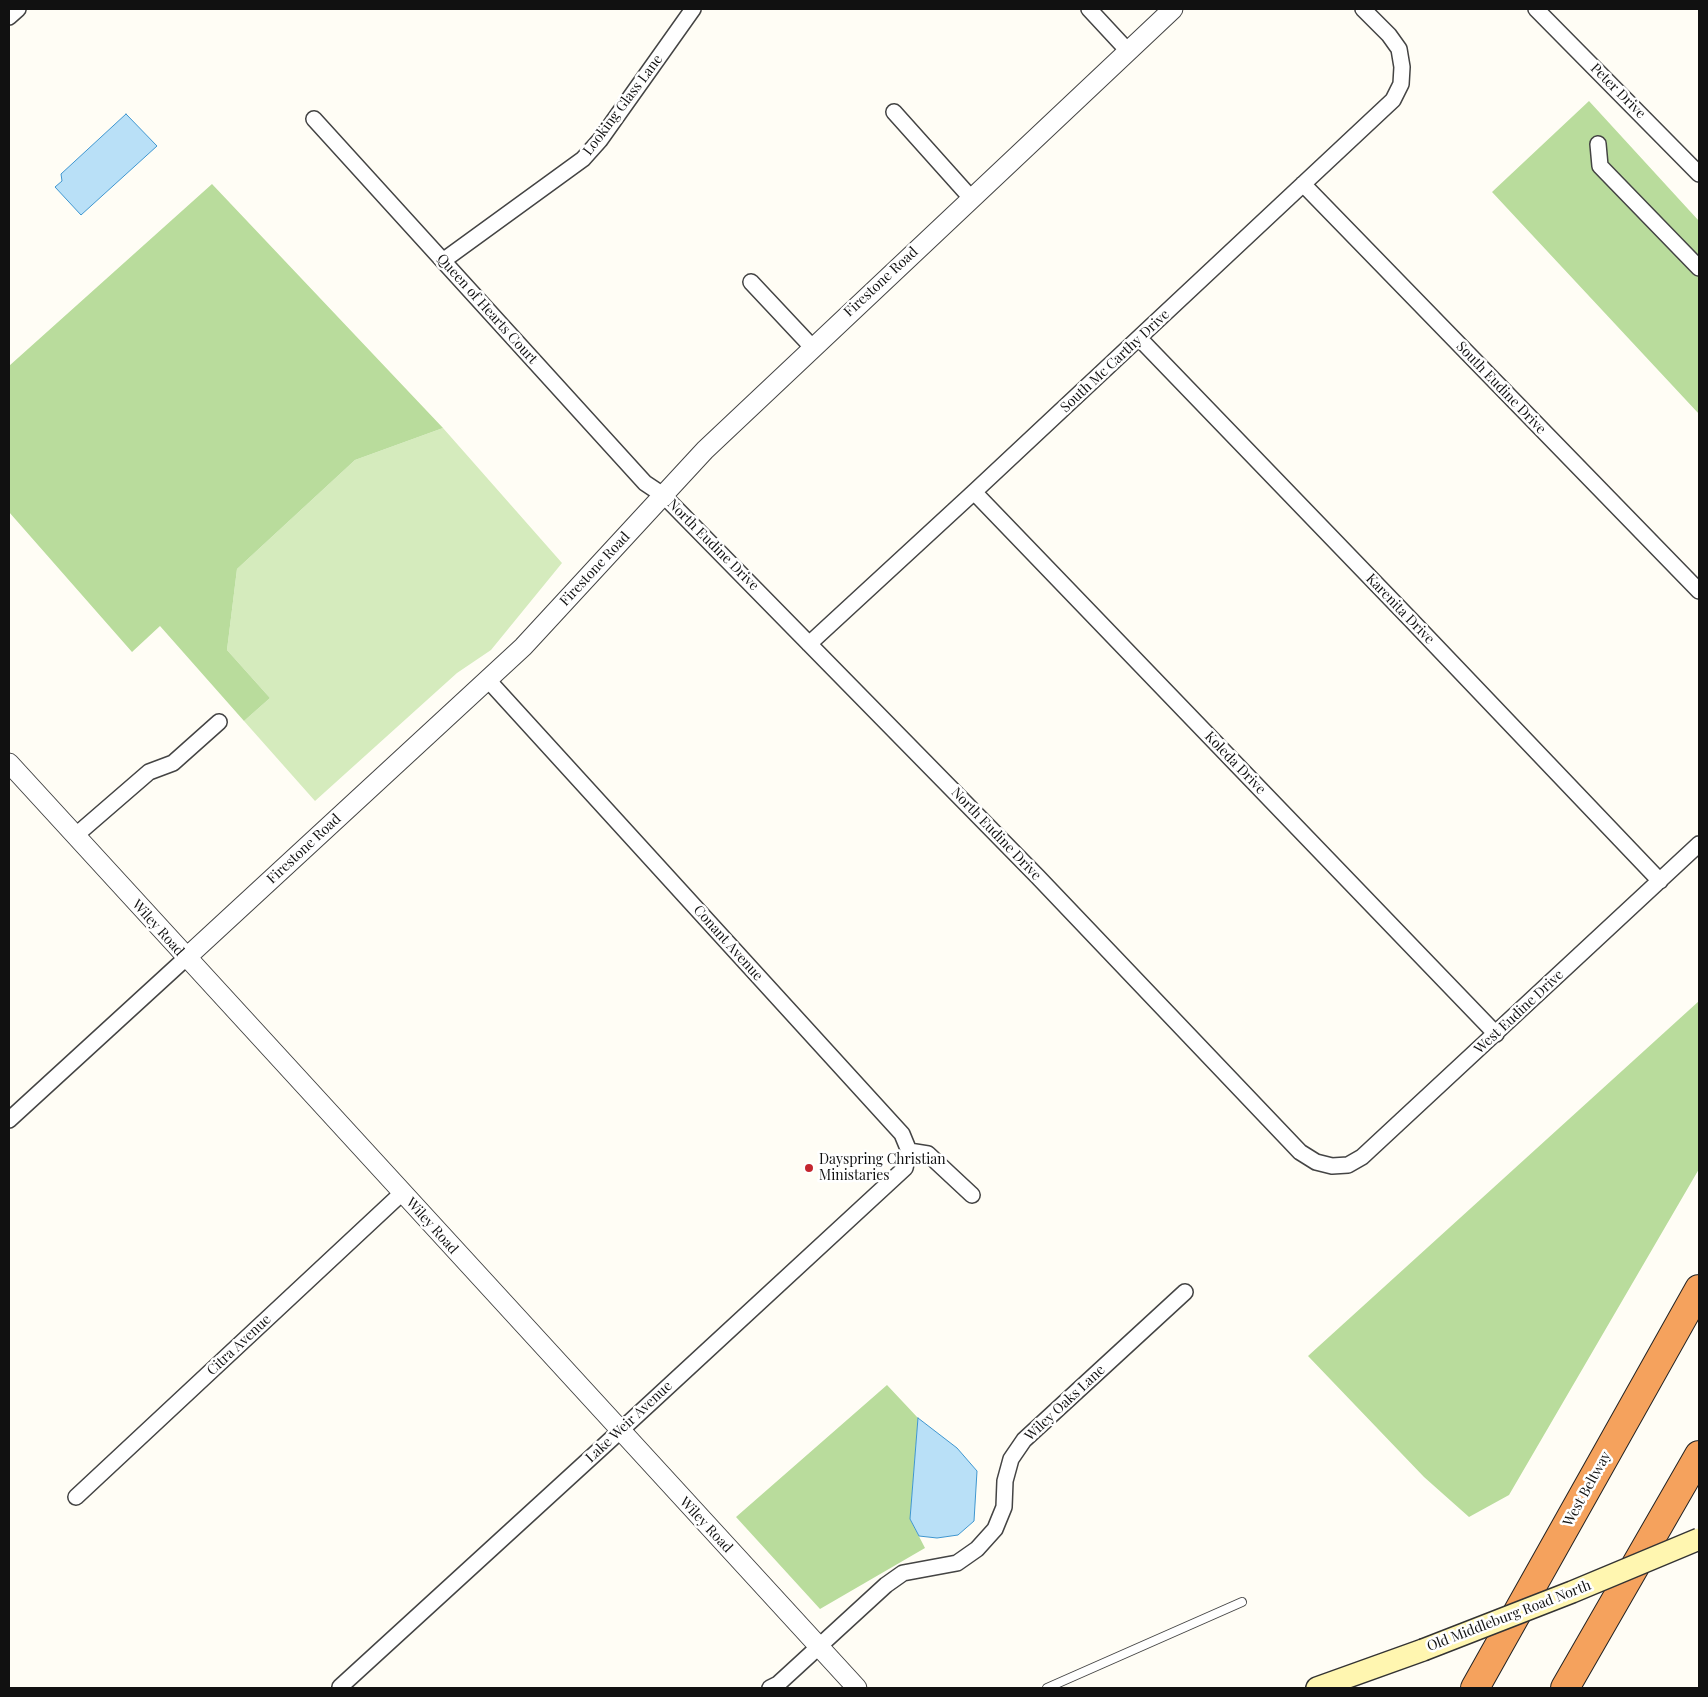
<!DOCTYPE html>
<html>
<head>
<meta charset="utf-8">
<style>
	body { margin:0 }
	#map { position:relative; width:1708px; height:1697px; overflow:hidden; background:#fffdf5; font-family:"Playfair Display",serif }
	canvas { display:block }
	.frame { position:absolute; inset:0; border:10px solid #111; pointer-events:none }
</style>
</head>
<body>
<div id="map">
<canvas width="1708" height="1697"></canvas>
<div class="frame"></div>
</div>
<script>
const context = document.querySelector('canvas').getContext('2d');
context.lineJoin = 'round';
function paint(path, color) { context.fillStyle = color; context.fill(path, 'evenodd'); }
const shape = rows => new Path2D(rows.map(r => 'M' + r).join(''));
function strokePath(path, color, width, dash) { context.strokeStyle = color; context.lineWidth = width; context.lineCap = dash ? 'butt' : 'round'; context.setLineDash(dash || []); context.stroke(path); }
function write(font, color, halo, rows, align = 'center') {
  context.font = font + ' "Playfair Display",serif'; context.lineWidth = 5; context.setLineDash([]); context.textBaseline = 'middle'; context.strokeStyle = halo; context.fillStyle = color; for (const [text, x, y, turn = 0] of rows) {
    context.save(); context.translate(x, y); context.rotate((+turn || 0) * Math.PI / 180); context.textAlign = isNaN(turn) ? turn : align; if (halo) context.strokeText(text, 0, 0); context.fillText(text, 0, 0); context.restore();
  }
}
const green = shape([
	[443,428,562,563,491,650,457,673,315,801,244,721,270,698,227,650,237,569,355,460]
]);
const forest = shape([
	[1589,101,1699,221,1699,414,1492,192],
	[212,184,443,428,355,460,237,569,227,650,270,698,244,721,160,626,132,652,9,512,9,366],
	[1699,1001,1699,1169,1509,1495,1469,1517,1424,1477,1308,1356],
	[887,1385,918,1418,910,1519,925,1548,820,1609,736,1517]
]);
const water = shape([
	[126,114,157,146,81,215,55,187,62,181,61,174,126,114],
	[918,1418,957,1448,977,1471,974,1521,958,1535,937,1538,919,1536,910,1519,918,1418]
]);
const service = shape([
	[1047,1688,1242,1602]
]);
const minor = shape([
	[1089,9,1128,51],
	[1536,9,1699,174],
	[9,17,18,9],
	[894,112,971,198],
	[314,119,645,483,663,495,1038,877,1300,1152,1316,1162,1332,1166,1348,1165,1362,1157,1699,844],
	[1598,144,1600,166,1699,268],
	[1303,184,1699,591],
	[444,260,583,159,600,140,693,9],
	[751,282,812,347],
	[1139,338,1412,621,1660,881],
	[974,492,1496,1034],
	[809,644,974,492,1393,100,1401,84,1402,67,1399,49,1389,35,1363,9],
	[488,680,902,1134,909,1151],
	[75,836,149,772,173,763,219,722],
	[9,1120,186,958],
	[909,1151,928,1154,972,1195],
	[76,1497,402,1193],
	[340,1687,620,1431,905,1168,909,1151],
	[770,1688,778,1684,886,1585,903,1573,957,1563,977,1549,995,1529,1004,1507,1005,1481,1011,1459,1024,1440,1185,1292]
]);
const tertiary = shape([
	[9,763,857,1688],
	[186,958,523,647,705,450,1173,9]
]);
const secondary = shape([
	[1317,1688,1423,1650]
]);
const motorway = shape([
	[1475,1688,1699,1289],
	[1565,1688,1699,1455]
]);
const secondaryBridge = shape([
	[1423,1650,1572,1592,1699,1539]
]);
const markers = [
	[809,1168,5,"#c4262e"]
];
const streetNames = [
	["Peter Drive",1618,91,45],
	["Looking Glass Lane",623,105,-53],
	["Firestone Road",881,282,-43],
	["Queen of Hearts Court",487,309,48],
	["South Mc Carthy Drive",1115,361,-43],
	["South Eudine Drive",1501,388,46],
	["North Eudine Drive",713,545,45],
	["Firestone Road",595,569,-47],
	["Karenita Drive",1400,609,46],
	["Koleda Drive",1235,763,46],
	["North Eudine Drive",996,834,46],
	["Firestone Road",304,849,-43],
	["Wiley Road",158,928,48],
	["Conant Avenue",728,943,48],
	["West Eudine Drive",1519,1012,-43],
	["Wiley Road",432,1226,48],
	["Citra Avenue",239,1345,-43],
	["Wiley Oaks Lane",1065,1403,-43],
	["Lake Weir Avenue",629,1422,-43],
	["West Beltway",1587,1489,-61],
	["Wiley Road",706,1525,47],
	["Old Middleburg Road North",1509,1616,-21]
];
const poiNames = [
	["Dayspring Christian",819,1160],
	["Ministaries",819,1176]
];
paint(green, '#d5ebbd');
paint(forest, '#b9dc9c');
paint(water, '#b9e0f7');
strokePath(water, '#3f96cf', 1);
strokePath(service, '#444', 10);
strokePath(minor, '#444', 18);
strokePath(tertiary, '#444', 21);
strokePath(secondary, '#333', 24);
strokePath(motorway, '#222', 30);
strokePath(service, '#fff', 8);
strokePath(minor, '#fff', 15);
strokePath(tertiary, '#fff', 19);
strokePath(secondary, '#fff6b0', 21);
strokePath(motorway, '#f5a25d', 28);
strokePath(secondaryBridge, '#333', 24, []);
strokePath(secondaryBridge, '#fff6b0', 21);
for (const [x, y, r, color] of markers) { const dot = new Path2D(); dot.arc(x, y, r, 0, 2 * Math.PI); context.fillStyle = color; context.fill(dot); strokePath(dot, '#fff', 2); }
write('14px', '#111', '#fff', streetNames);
write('14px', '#111', '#fff', poiNames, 'left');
</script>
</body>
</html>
